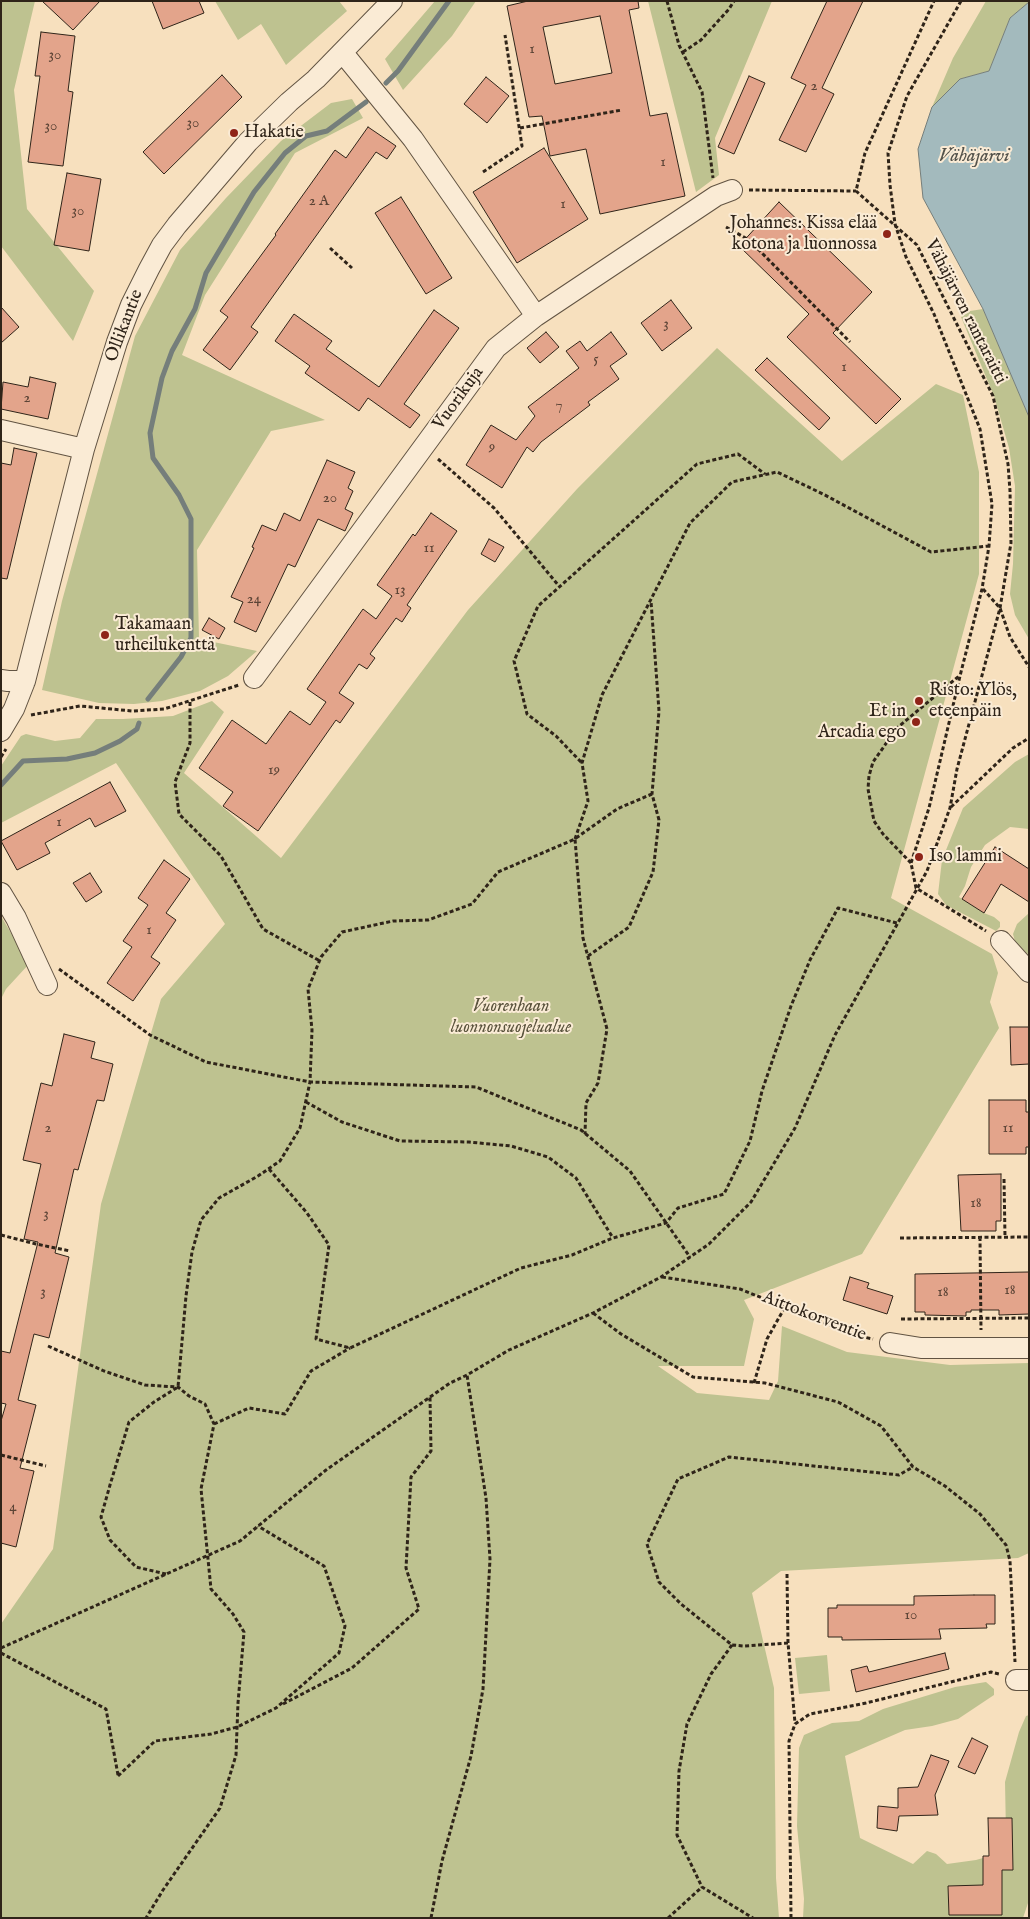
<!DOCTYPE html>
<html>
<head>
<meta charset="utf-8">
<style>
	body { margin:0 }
	#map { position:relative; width:1030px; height:1919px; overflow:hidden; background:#f7e0be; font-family:"IM FELL English",serif }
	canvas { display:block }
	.frame { position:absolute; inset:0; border:2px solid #2f2419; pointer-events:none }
</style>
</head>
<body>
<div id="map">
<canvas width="1030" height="1919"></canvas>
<div class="frame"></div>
</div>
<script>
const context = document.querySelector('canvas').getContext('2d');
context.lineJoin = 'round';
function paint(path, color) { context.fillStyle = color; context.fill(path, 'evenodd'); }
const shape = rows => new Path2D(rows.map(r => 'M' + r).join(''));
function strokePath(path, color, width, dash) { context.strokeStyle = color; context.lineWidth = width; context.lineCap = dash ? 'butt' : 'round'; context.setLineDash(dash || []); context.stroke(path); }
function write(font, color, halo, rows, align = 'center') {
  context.font = font + ' "IM FELL English",serif'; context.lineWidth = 4; context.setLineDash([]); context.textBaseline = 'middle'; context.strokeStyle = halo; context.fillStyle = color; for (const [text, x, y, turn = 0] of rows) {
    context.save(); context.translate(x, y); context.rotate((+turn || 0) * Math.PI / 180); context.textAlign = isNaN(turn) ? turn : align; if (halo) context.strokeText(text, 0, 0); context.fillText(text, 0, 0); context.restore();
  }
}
const green = shape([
	[1,1,35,1,14,90,27,209,94,291,73,341,1,246],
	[215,1,339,1,347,11,286,65,261,24,238,40],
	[435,1,476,1,452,36,403,90,385,59],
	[648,1,772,1,715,138,719,175,696,192],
	[986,1,1029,2,1010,18,989,71,960,79,932,107,953,58],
	[352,99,363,118,295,153,205,295,182,355,325,420,271,431,197,550,199,639,257,651,228,676,200,691,162,701,134,704,99,703,42,690,62,601,135,336,180,250,226,198,281,141,331,103],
	[983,309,1029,417,1029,639,1015,615,1010,594,1013,564,1015,486,1009,448,994,396,961,317,970,311],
	[717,348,842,461,936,384,963,395,979,472,979,574,891,898,992,954,998,973,990,1002,999,1028,862,1254,744,1300,754,1319,744,1366,658,1366,697,1393,769,1400,778,1381,782,1326,847,1352,950,1365,1029,1363,1029,1553,1018,1558,781,1571,752,1593,774,1688,776,1878,779,1918,1,1918,1,1624,53,1549,101,1204,161,999,225,924,116,763,1,823,1,766,21,736,26,734,55,741,80,738,96,719,123,719,173,716,212,701,224,712,184,773,281,858,468,610,577,489],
	[1029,754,1029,829,1010,827,985,845,971,867,965,886,959,897,984,913,994,917,1000,922,1000,927,996,931,946,905,938,894,942,860,963,808,1015,762],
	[1029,913,1029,955,1016,945,1013,934,1017,924],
	[1,916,29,964,6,989,1,999],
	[827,1655,830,1691,799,1694,795,1658],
	[986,1682,994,1689,994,1695,958,1719,932,1726,905,1730,845,1756,860,1838,913,1864,927,1851,936,1854,947,1864,976,1860,990,1856,1006,1834,1005,1782,1019,1732,1026,1716,1029,1715,1029,1900,1023,1918,803,1918,804,1899,797,1826,799,1748,804,1735,832,1723,859,1721,883,1709,955,1687]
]);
const water = shape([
	[1029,2,1029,417,983,309,923,198,918,149,932,107,960,79,989,71,1010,18,1029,2]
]);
const stream = shape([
	[386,83,398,71,449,1],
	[148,699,181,657,191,638,191,519,179,495,153,458,150,433,162,378,172,351,195,309,206,273,254,192,285,153,306,136,327,131,366,102],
	[1,785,23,761,67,759,95,753,120,741,137,729,139,723]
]);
const building = shape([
	[42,1,100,1,73,30,42,1],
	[152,1,199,1,204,13,163,29,152,1],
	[528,1,638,1,639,8,629,10,650,116,667,113,685,196,600,214,586,149,550,156,542,116,529,117,507,6,528,1],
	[600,16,612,73,555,84,543,27,600,16],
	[827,1,863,1,822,88,834,94,806,152,779,140,806,85,791,78,827,1],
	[41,32,75,36,68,91,73,92,63,166,28,162,40,76,35,76,41,32],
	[222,75,242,97,164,174,143,152,222,75],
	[749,76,765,83,734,154,718,147,749,76],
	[486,77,509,96,487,123,464,104,486,77],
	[368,127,396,146,387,159,376,152,251,327,258,332,230,370,203,350,228,317,220,311,276,235,275,234,335,150,346,158,368,127],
	[544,148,588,219,517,263,473,192,544,148],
	[67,173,101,179,89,251,54,245,67,173],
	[401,197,452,278,426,294,375,213,401,197],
	[779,202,872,292,833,333,901,399,876,424,787,337,809,314,739,246,779,202],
	[671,300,692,328,662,351,641,323,671,300],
	[1,307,19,327,1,343,1,307],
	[434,310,459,328,404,404,420,415,410,428,368,398,359,411,305,373,310,366,275,341,294,314,332,341,326,349,379,387,434,310],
	[546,332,559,347,540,363,527,348,546,332],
	[611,332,627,354,610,366,619,379,588,402,590,405,541,442,533,452,527,447,502,488,466,465,491,425,516,440,535,416,528,407,579,368,566,351,580,341,587,351,611,332],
	[767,358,830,418,819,430,755,370,767,358],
	[30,377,56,383,48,419,1,409,3,382,28,387,30,377],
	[14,448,37,453,7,579,1,578,1,463,11,465,14,448],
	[327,460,355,472,348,488,353,491,345,509,353,513,345,531,318,519,295,567,288,564,256,632,234,622,243,602,231,597,254,548,252,547,262,525,276,531,284,513,300,521,327,460],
	[431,513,457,531,407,605,411,608,402,622,396,618,370,654,375,658,367,669,359,664,339,693,354,703,340,723,336,720,258,831,223,806,233,792,199,768,232,720,266,744,290,711,310,725,326,702,307,689,363,609,376,619,392,596,377,585,413,534,415,536,431,513],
	[489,539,504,547,495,562,481,554,489,539],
	[209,618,225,628,219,639,202,630,209,618],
	[110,782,126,811,95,827,90,818,45,843,50,853,17,870,1,841,110,782],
	[995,847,1029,869,1029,902,1001,884,984,913,962,899,995,847],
	[164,860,190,879,166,913,176,920,151,957,160,963,133,1001,107,983,132,947,123,941,148,905,138,898,164,860],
	[90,873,102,892,86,902,73,883,90,873],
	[1010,1027,1029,1027,1029,1064,1011,1065,1010,1027],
	[64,1034,95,1042,91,1058,113,1064,104,1101,97,1100,78,1170,74,1169,55,1253,69,1257,49,1338,34,1334,18,1400,36,1405,20,1468,34,1471,16,1547,1,1543,1,1421,6,1404,1,1403,1,1351,10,1353,38,1242,24,1239,41,1164,23,1160,41,1083,52,1086,64,1034],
	[989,1100,1026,1100,1026,1112,1029,1112,1029,1147,1026,1147,1026,1154,989,1154,989,1100],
	[1001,1174,1001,1221,996,1221,996,1231,961,1231,958,1175,1001,1174],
	[1029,1272,1029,1314,999,1315,999,1310,971,1310,971,1312,966,1312,966,1316,925,1315,925,1312,915,1312,915,1274,1029,1272],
	[850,1277,869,1283,867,1288,893,1296,887,1314,843,1300,850,1277],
	[974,1595,995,1595,995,1624,986,1624,987,1628,939,1629,941,1639,842,1640,842,1637,828,1637,828,1608,837,1608,837,1605,914,1605,914,1596,974,1595],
	[945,1653,949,1669,856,1692,851,1670,867,1666,869,1672,945,1653],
	[972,1738,988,1746,975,1774,958,1767,972,1738],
	[931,1755,949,1761,935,1795,938,1815,899,1816,897,1831,877,1828,878,1806,898,1808,898,1788,918,1787,931,1755],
	[988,1818,1012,1818,1013,1870,1002,1870,1002,1915,949,1915,948,1886,983,1885,983,1856,989,1856,988,1818]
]);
const path = shape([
	[667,1,679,45,702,92,713,178],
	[961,1,907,96,888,153,890,185,895,224,906,257,934,314,980,429,992,504,989,546,982,589,960,676,929,808,911,863,916,888,986,931],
	[683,52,701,40,729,9,734,1],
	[520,128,622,110],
	[483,172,522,146,505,35],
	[749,190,856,191],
	[726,227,749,240,850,342],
	[330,248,352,268],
	[438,459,494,508,559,586],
	[983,589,1000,608,1010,637,1029,667],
	[190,702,190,743,175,782,179,814,221,856,263,929,320,961],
	[31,715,80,706,132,711,164,709,239,685],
	[1,757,6,749],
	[581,762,556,736,527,714,514,661,538,606,697,464,738,454,765,474],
	[951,807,1013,748,1029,738],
	[576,838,617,809,652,794],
	[575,839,588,801,582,763,602,695,690,523,732,482,777,472,823,494,931,552,989,546],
	[911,863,883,834,874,821,868,789,869,776,873,762,897,728,959,676],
	[588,956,629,927,653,872,659,820,652,794,659,711,651,601],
	[59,969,150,1035,206,1062,310,1082,476,1087,581,1130,630,1171,690,1257],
	[306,1102,342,1122,400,1141,469,1142,511,1146,548,1157,576,1178,613,1238],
	[269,1169,307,1213,329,1245,316,1339,350,1348,521,1268,572,1255,613,1238,666,1223,678,1208,724,1194,750,1141,762,1091,791,1006,810,960,838,908,897,923],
	[1004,1179,1005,1237],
	[1,1235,36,1244,70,1251],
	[980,1237,981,1330],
	[900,1238,1029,1237],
	[662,1277,740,1289,854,1335,873,1339],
	[593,1313,621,1334,693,1377,765,1383,838,1402,881,1426,913,1467,945,1486,980,1514,1006,1545,1010,1561,1015,1662],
	[901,1319,1029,1318],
	[48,1346,104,1371,145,1385,178,1387,189,1396,205,1404,214,1424,201,1489,211,1589,233,1614,244,1632,238,1703,236,1755,220,1808,163,1890,146,1918],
	[754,1383,767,1339,785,1307],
	[214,1424,249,1408,285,1414,311,1371,350,1348],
	[1,1455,46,1466],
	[166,1574,136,1567,110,1540,101,1517,110,1485,129,1422,154,1402,178,1387,186,1296,192,1252,201,1220,219,1198,258,1176,280,1161,300,1128,310,1082,312,1030,308,989,321,957,342,932,393,921,428,920,472,904,498,872,575,839,583,938,607,1029,598,1083,586,1103,585,1134],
	[787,1574,788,1643,795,1723],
	[788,1643,744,1646,732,1645,681,1604,659,1582,647,1544,678,1479,729,1457,899,1475,913,1467],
	[732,1645,711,1674,687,1724,679,1771,677,1835,702,1887,753,1918],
	[1,1648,240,1541,326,1470,450,1383,467,1375,509,1350,593,1313,661,1277,709,1244,751,1202,795,1128,835,1035,927,871,950,808,957,769,1000,608,1011,543,1010,491,1008,464,993,396,917,245,856,191,865,153,934,1],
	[1,1653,106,1709,118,1775],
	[283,1704,352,1668,419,1609,406,1568,411,1477,431,1451,430,1397],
	[118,1776,155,1741,211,1734,237,1727,276,1708,339,1653,345,1626,324,1566,258,1526],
	[431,1918,442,1861,471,1756,483,1689,490,1559,486,1498,467,1375],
	[668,1918,702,1887],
	[791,1918,789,1741,795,1724,810,1714,866,1703,991,1672,999,1674]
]);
const minor = shape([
	[343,53,413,139,536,316],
	[1,430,84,449],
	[254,678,496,348,536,316,716,196,732,190],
	[1,680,8,681,25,681],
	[1,731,14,709,25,681,84,449,117,342,131,305,149,269,162,245,177,225,248,142,289,102,316,79,392,1],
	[1,893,16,918,47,985],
	[1001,941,1029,972],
	[890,1343,921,1348,1029,1348],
	[1016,1680,1029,1680]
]);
const markers = [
	[234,133,5,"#8f2418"],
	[887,234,5,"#8f2418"],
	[105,635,5,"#8f2418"],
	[919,701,5,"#8f2418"],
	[916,722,5,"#8f2418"],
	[919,857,5,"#8f2418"]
];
const numberNames = [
	["1",532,50],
	["30",55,56],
	["2",814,87],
	["30",193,124],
	["30",51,127],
	["1",663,163],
	["2 A",319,202],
	["1",563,205],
	["30",78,212],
	["3",666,325],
	["5",596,360],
	["1",844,368],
	["2",27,399],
	["7",559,406],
	["9",492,448],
	["20",330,499],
	["11",429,549],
	["13",400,591],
	["24",254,600],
	["19",274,771],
	["1",59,823],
	["1",149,931],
	["2",48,1129],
	["11",1008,1129],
	["18",976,1204],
	["3",46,1215],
	["18",1010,1291],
	["3",43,1293],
	["18",943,1293],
	["4",13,1508],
	["10",911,1616]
];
const poiNames = [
	["Hakatie",244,133],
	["Johannes: Kissa elää",877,224,"right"],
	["kotona ja luonnossa",877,245,"right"],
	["Takamaan",115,625],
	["urheilukenttä",115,646],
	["Risto: Ylös,",929,691],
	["eteenpäin",929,712],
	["Et in",906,712,"right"],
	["Arcadia ego",906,733,"right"],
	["Iso lammi",929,857]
];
const streetNames = [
	["Vähäjärven rantaraitti",965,312,63],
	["Ollikantie",125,326,-69],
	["Vuorikuja",459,399,-54],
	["Aittokorventie",814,1317,21]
];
const parkNames = [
	["Vuorenhaan",511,1007],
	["luonnonsuojelualue",511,1028]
];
const waterNames = [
	["Vähäjärvi",974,157]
];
paint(green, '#bec290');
paint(water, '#a3babd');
strokePath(water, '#757e7b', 1);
strokePath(stream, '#757e7b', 5);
paint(building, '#e3a48b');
strokePath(building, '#2f2419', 1);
strokePath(minor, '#615342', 22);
strokePath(path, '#2f2419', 3, [4, 2.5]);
strokePath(minor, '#faebd5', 20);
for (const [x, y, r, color] of markers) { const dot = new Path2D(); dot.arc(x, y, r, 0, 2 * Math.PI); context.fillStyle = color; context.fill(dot); strokePath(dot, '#faebd5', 2); }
write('15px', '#5c4436', null, numberNames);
write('18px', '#2f2419', '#faebd5', poiNames, 'left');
write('18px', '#2f2419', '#faebd5', streetNames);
write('italic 18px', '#5a533d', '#faebd5', parkNames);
write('italic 19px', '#52514a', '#faebd5', waterNames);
</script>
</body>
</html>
